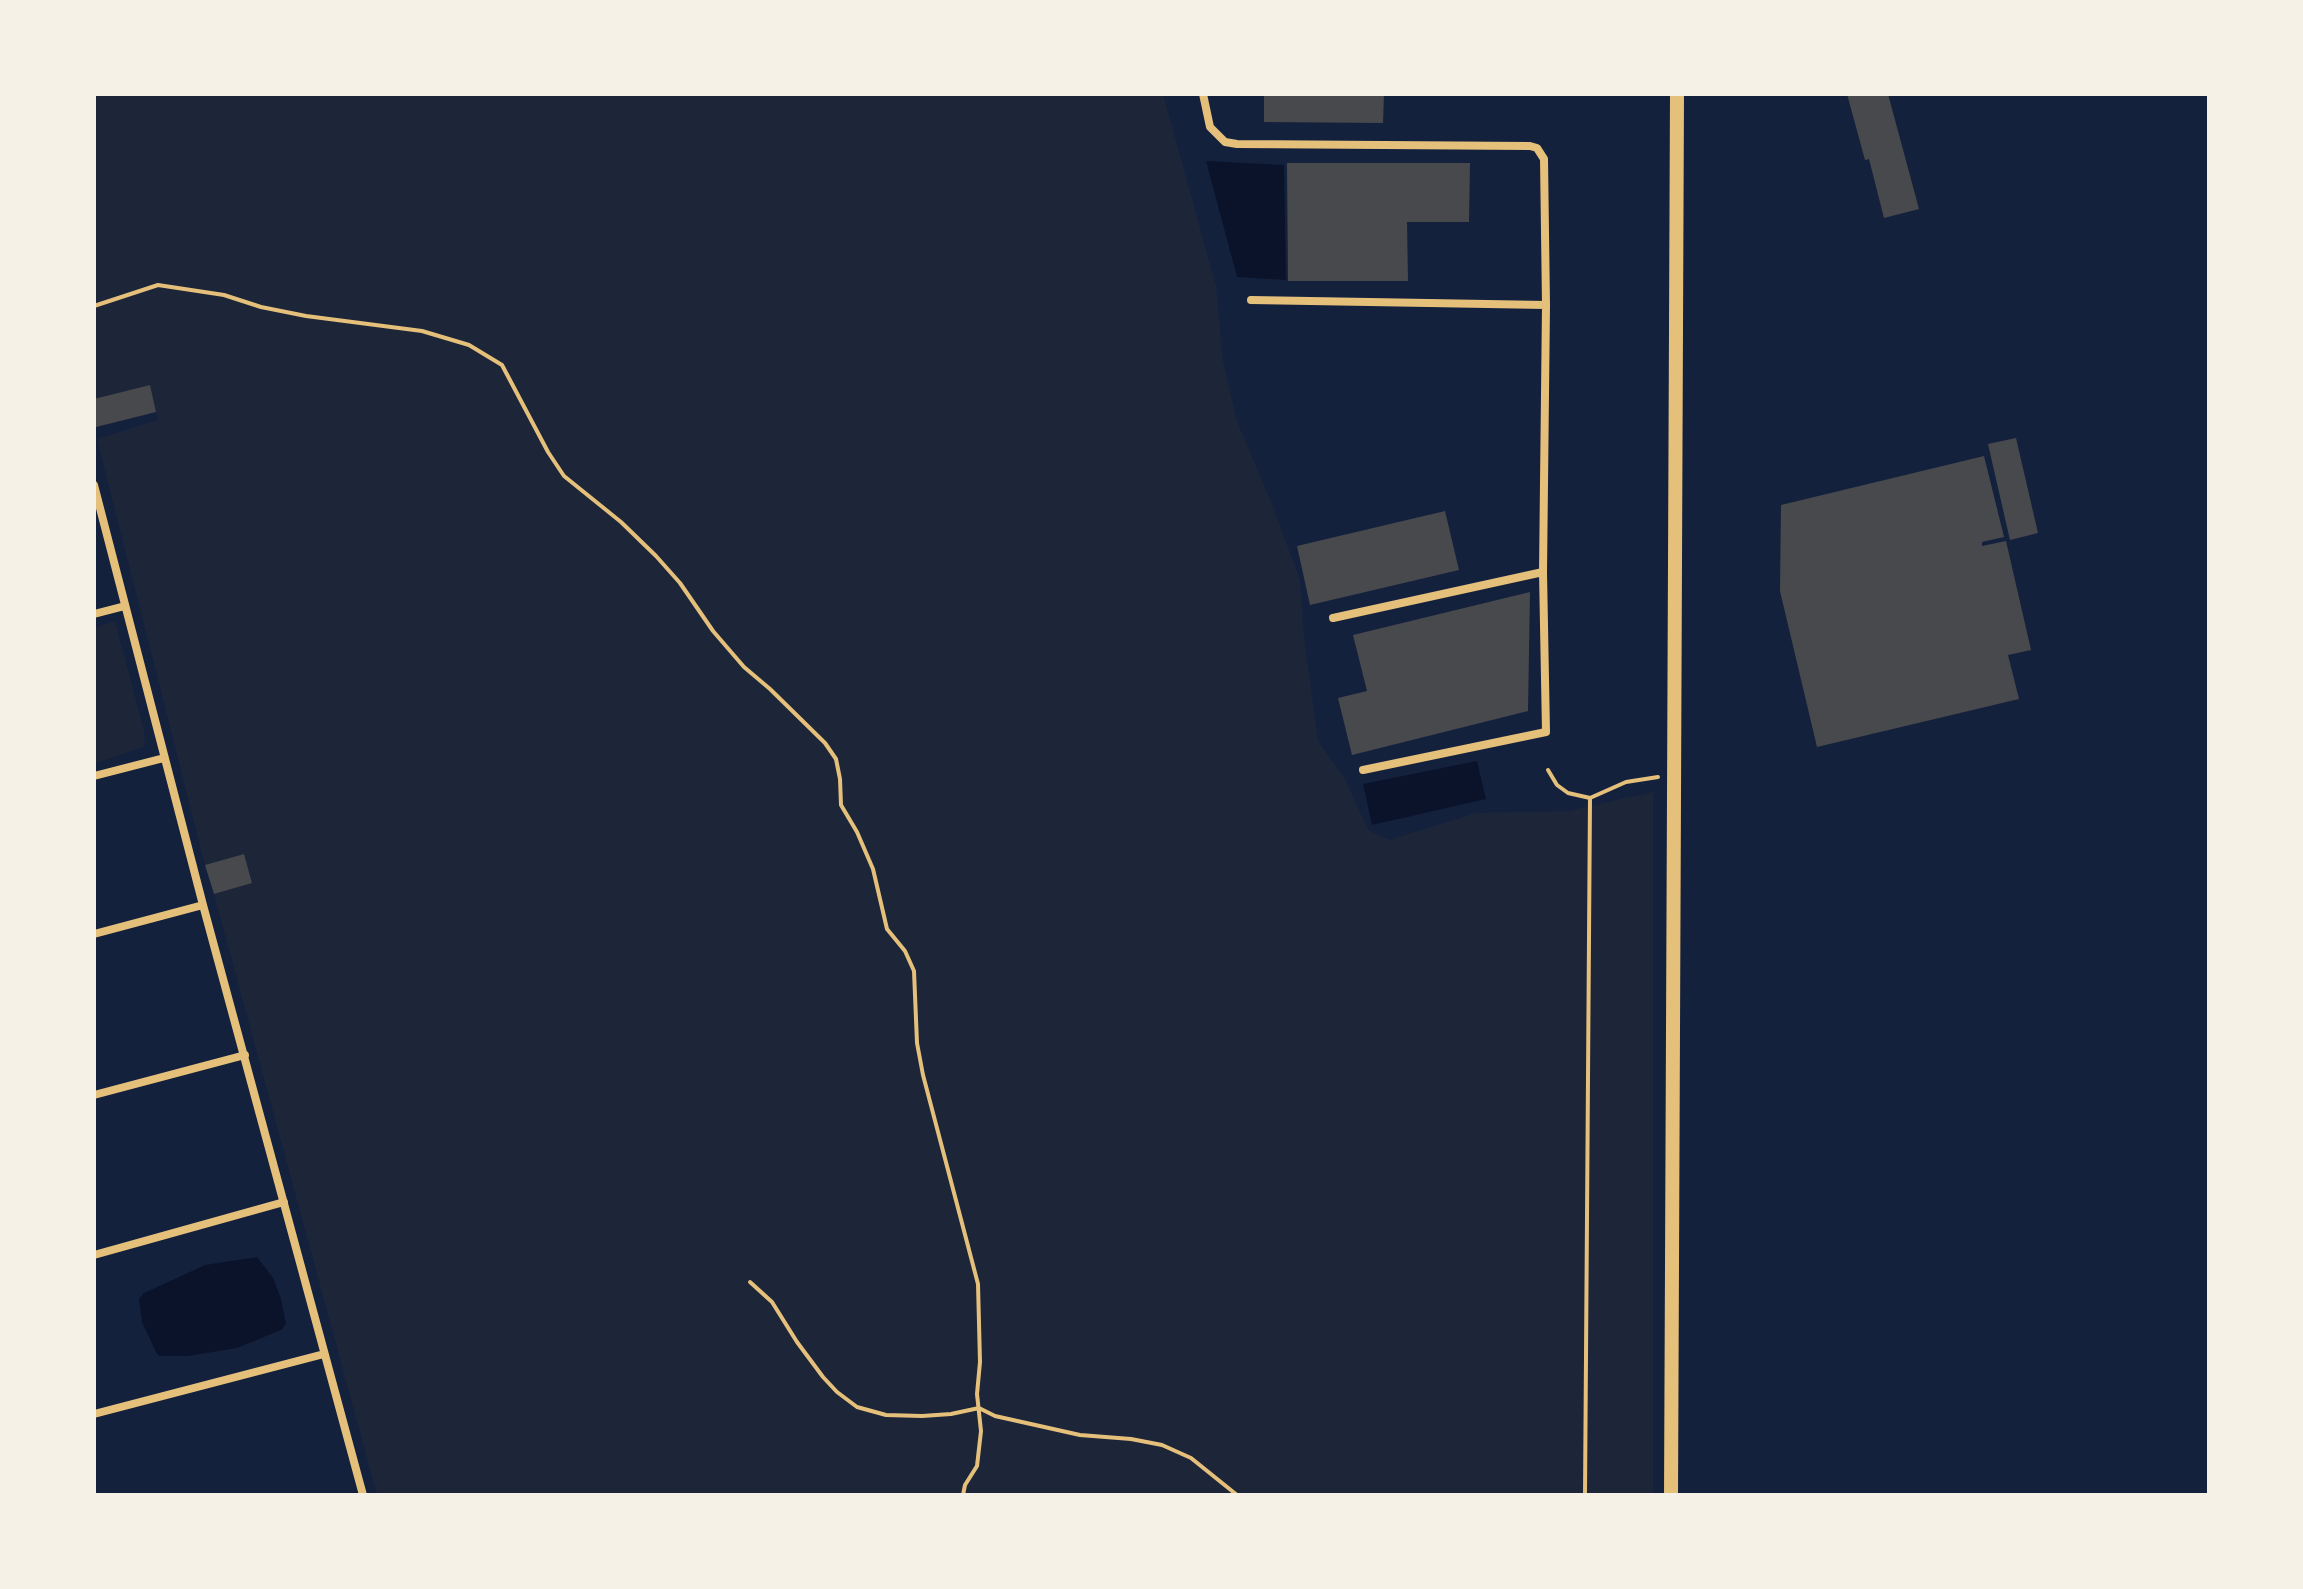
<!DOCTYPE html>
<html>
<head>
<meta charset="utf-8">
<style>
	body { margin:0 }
	#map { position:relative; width:2303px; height:1589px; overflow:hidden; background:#14213d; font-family:"PT Sans",sans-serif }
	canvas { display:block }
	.frame { position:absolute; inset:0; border:96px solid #f6f1e7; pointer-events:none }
</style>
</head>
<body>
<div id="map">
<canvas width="2303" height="1589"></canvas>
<div class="frame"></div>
</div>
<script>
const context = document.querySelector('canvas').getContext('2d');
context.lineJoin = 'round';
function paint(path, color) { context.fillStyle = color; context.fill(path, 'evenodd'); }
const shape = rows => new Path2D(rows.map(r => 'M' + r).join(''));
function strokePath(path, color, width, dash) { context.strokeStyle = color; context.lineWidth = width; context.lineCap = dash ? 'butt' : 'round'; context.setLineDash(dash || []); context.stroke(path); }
const green = shape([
	[94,94,1163,94,1216,286,1223,362,1237,421,1273,507,1300,580,1304,637,1318,741,1345,779,1368,830,1389,840,1476,813,1568,811,1653,792,1653,1495,377,1495,214,894,252,883,244,854,205,865,97,439,158,420,149,386,94,399],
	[115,621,144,731,145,746,94,764,94,628]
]);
const water = shape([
	[1206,161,1284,165,1286,280,1237,277],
	[1477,761,1486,799,1372,825,1363,784],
	[257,1257,273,1278,281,1299,286,1324,281,1330,237,1348,188,1356,160,1356,157,1354,142,1322,139,1299,144,1293,205,1265]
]);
const building = shape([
	[1264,94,1384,94,1383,123,1264,122],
	[1847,94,1888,94,1919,209,1884,218,1869,159,1865,160],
	[1287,163,1470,163,1469,222,1407,222,1408,281,1288,281],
	[150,385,156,412,96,427,94,399],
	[2016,438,2038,533,2010,540,1988,444],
	[1984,456,2004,537,1982,542,1982,546,2006,541,2031,650,2008,655,2019,699,1817,747,1780,591,1781,505],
	[1445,511,1459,570,1310,605,1297,546],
	[1530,592,1528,711,1352,755,1338,698,1367,691,1353,635],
	[244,854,252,883,214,894,205,865]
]);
const path = shape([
	[94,306,158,285,224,295,261,307,306,316,422,331,469,345,502,365,548,452,564,476,621,522,656,556,680,583,713,631,744,667,770,689,825,743,836,759,840,779,841,805,857,832,873,869,887,929,905,951,914,971,917,1043,923,1075,978,1284,980,1362,977,1394,981,1431,977,1466,965,1485,963,1495],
	[1548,770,1557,785,1568,793,1590,798],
	[750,1282,772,1302,797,1342,823,1377,837,1392,857,1407,886,1415,922,1416,951,1414,979,1408,995,1416,1080,1435,1131,1439,1162,1445,1191,1458,1237,1495],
	[1585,1495,1590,798,1626,782,1658,777]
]);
const minor = shape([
	[1203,94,1210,127,1225,142,1237,144,1530,146,1537,148,1544,159,1546,305,1543,572,1546,732,1363,770],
	[1251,300,1546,305],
	[94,485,203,905,363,1495],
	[94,614,125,606],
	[1333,618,1543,572],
	[94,776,164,758],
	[94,934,203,905],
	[94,1095,245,1055],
	[94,1255,284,1202],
	[94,1414,324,1354]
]);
const trunk = shape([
	[1671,1495,1677,94]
]);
paint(green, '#1d2539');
paint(water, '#0b132b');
paint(building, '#48494c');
strokePath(path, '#e5c07b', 4);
strokePath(minor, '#e5c07b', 8);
strokePath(trunk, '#e5c07b', 14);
</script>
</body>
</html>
